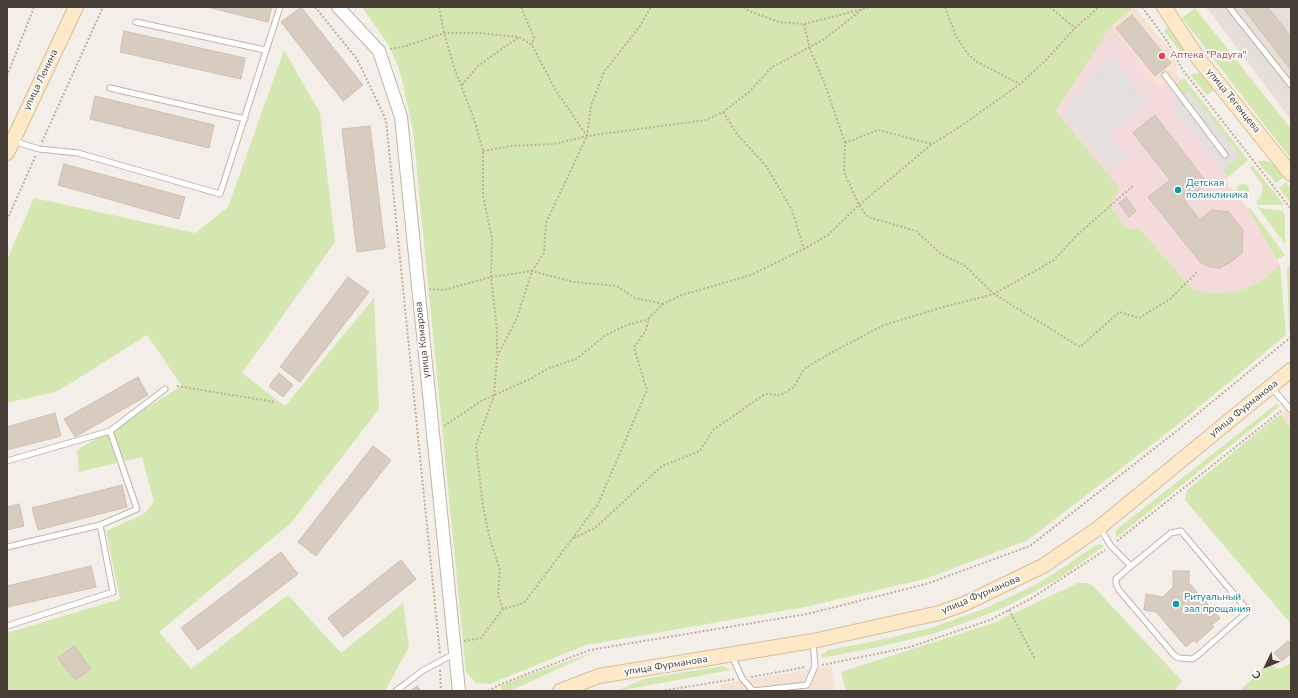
<!DOCTYPE html>
<html>
<head>
<meta charset="utf-8">
<style>
	body { margin:0 }
	#map { position:relative; width:1298px; height:698px; overflow:hidden; background:#f3eee7; font-family:"Nunito Sans",sans-serif }
	canvas { display:block }
	.frame { position:absolute; inset:0; border:8px solid #463e36; pointer-events:none }
	.north { position:absolute; left:1246px; top:646px; width:40px; height:40px; -webkit-text-stroke:3px #fff; paint-order:stroke; rotate:227deg; font-size:11px; font-weight:700; line-height:16px; text-align:center; color:#463e36 }
	.north::after { content:''; display:block; margin:auto; width:14px; height:18px; background:#463e36; clip-path:polygon(50% 0,100% 100%,50% 72%,0 100%) }
</style>
</head>
<body>
<div id="map">
<canvas width="1298" height="698"></canvas>
<div class="frame"></div>
<div class="north">С</div>
</div>
<script>
const context = document.querySelector('canvas').getContext('2d');
context.lineJoin = 'round';
function paint(path, color) { context.fillStyle = color; context.fill(path, 'evenodd'); }
const shape = rows => new Path2D(rows.map(r => 'M' + r).join(''));
function strokePath(path, color, width, dash) { context.strokeStyle = color; context.lineWidth = width; context.lineCap = dash ? 'butt' : 'round'; context.setLineDash(dash || []); context.stroke(path); }
function write(font, color, halo, rows, align = 'center') {
  context.font = font + ' "Nunito Sans",sans-serif'; context.lineWidth = 3.5; context.setLineDash([]); context.textBaseline = 'middle'; context.strokeStyle = halo; context.fillStyle = color; for (const [text, x, y, turn = 0] of rows) {
    context.save(); context.translate(x, y); context.rotate((+turn || 0) * Math.PI / 180); context.textAlign = isNaN(turn) ? turn : align; if (halo) context.strokeText(text, 0, 0); context.fillText(text, 0, 0); context.restore();
  }
}
const residential = shape([
	[1206,7,1291,7,1291,120]
]);
const commercial = shape([
	[1135,7,1175,57,1178,76,1161,89,1111,26],
	[1291,408,1291,428,1280,414],
	[831,666,835,691,722,691,721,684]
]);
const medical = shape([
	[1111,26,1161,89,1178,76,1240,156,1223,170,1228,177,1225,181,1248,208,1280,265,1259,282,1235,292,1209,293,1192,289,1140,229,1126,228,1110,205,1056,111]
]);
const green = shape([
	[362,7,1134,7,1111,26,1056,111,1120,189,1110,205,1126,228,1140,229,1192,289,1209,293,1235,292,1259,282,1280,265,1286,335,1176,426,1028,540,925,579,805,607,586,645,490,684,476,683,466,672,413,130,401,75,390,47],
	[1195,8,1291,129,1291,159,1182,18],
	[1169,27,1183,48,1185,57,1181,62,1181,53,1164,31],
	[284,50,320,113,335,242,242,373,285,406,374,298,379,409,291,523,159,632,191,669,288,595,341,653,403,603,409,647,385,691,7,691,7,633,120,599,106,531,144,514,154,502,142,457,79,472,77,450,182,386,147,335,58,391,7,403,7,260,34,198,195,233,228,207],
	[1199,73,1209,79,1216,88,1207,95,1190,75],
	[1184,78,1248,160,1228,177,1223,170,1240,156,1189,91,1179,98,1175,92,1176,85],
	[1257,161,1268,161,1277,167,1284,177,1276,183],
	[1253,166,1284,205,1258,205,1256,201,1260,199,1263,189,1262,184,1250,168],
	[1286,182,1291,189,1291,203,1279,188],
	'1237 190a6 6 0 1 1 12 0a6 6 0 1 1-12 0Z',
	[1250,208,1285,255,1277,260,1248,209],
	[1258,208,1283,211,1285,216,1285,244],
	[1291,264,1291,330,1289,332,1287,267],
	[1276,404,1280,406,1116,538,1116,530],
	[1280,414,1291,428,1291,624,1185,500,1187,490],
	[1101,544,1104,546,1058,579,1013,603,988,614,936,633,878,647,822,658,821,655,828,650,876,641,934,627,986,608,1033,586,1055,573,1096,545],
	[1078,583,1087,583,1093,586,1182,681,1174,691,846,691,841,672,993,623],
	[597,651,510,691,502,691,500,685],
	[1291,663,1291,691,1239,691,1268,664,1279,669],
	[723,666,731,670,617,691,643,679]
]);
const parking = shape([
	[1217,7,1225,7,1291,92,1291,98],
	[1109,56,1146,101,1115,128,1112,134,1112,141,1126,158,1110,170,1064,113],
	[1189,90,1240,156,1223,170,1171,105]
]);
const building = shape([
	[207,7,272,7,268,22,207,7],
	[301,7,363,85,343,101,281,22,301,7],
	[1242,7,1268,7,1291,37,1291,70,1242,7],
	[1132,15,1171,63,1155,76,1116,28,1132,15],
	[124,31,245,58,241,79,120,52,124,31],
	[95,96,214,125,209,148,90,119,95,96],
	[1155,115,1207,183,1185,201,1200,220,1212,210,1229,212,1243,230,1242,253,1231,262,1220,268,1209,267,1200,262,1148,197,1170,180,1133,133,1155,115],
	[370,126,385,248,357,252,342,129,370,126],
	[64,164,185,197,179,219,58,185,64,164],
	[1126,197,1136,211,1129,217,1119,203,1126,197],
	[348,277,369,292,300,382,280,367,348,277],
	[279,373,293,385,283,397,269,386,279,373],
	[138,377,148,395,75,437,64,419,138,377],
	[55,413,61,436,7,450,7,427,55,413],
	[373,446,391,460,316,556,298,542,373,446],
	[122,485,127,507,38,530,32,508,122,485],
	[19,504,24,526,7,530,7,507,19,504],
	[281,552,298,574,198,650,181,628,281,552],
	[401,560,416,579,343,637,328,618,401,560],
	[91,566,96,587,8,607,7,586,91,566],
	[1173,571,1189,571,1189,583,1220,618,1212,625,1214,627,1196,643,1194,640,1186,647,1156,612,1144,610,1146,594,1163,597,1173,587,1173,571],
	[1288,641,1291,644,1291,653,1282,661,1274,653,1288,641],
	[74,646,91,669,75,680,58,658,74,646],
	[417,686,421,691,410,691,417,686]
]);
const path = shape([
	[315,7,357,59,386,120,440,654],
	[439,7,444,33,454,67,474,119,483,151,483,196,492,238,491,277,497,330,497,355],
	[521,7,534,38,532,45],
	[744,7,749,11,779,22,804,24,871,7],
	[945,7,956,36,967,53,977,62,1020,84],
	[1050,7,1075,28],
	[1142,7,1167,41,1182,69,1291,209],
	[804,24,810,49,826,87,845,143,844,172,859,205,868,217,916,231,941,254,964,265,994,294,1080,347,1119,312,1139,318,1170,299,1197,272],
	[390,49,406,46,444,33,479,33,519,37,532,45,555,89,587,136],
	[7,76,34,7],
	[462,85,478,66,519,37],
	[723,112,737,134,766,166,792,210,804,249],
	[42,142,103,7],
	[845,143,878,130,932,144],
	[483,151,511,146,554,144,587,136,706,120,723,112,749,92,772,67,823,40,865,7],
	[7,220,36,155],
	[429,289,444,290,491,277,532,271,574,282,617,286,635,298,663,304],
	[177,386,275,402],
	[444,426,481,401,532,378,549,368,576,359,606,335,627,325,649,319],
	[574,538,595,528,662,466,700,451,713,430,765,394,781,395,794,387,804,369,829,354,884,325,947,306,994,294,1054,260,1077,235,1134,185],
	[1117,541,1281,411],
	[503,609,498,595,500,570,490,539,483,507,476,445,494,396,497,357,517,318,532,271,544,253,546,223,587,136,591,106,604,72,640,26,651,7],
	[1009,610,1035,659],
	[464,641,481,638,503,609,524,603,598,504,647,390,634,348,646,330,649,318,663,304,682,295,751,275,804,249,828,235,859,205,932,144,961,126,1020,84,1046,60,1075,28,1099,7],
	[822,665,910,647,990,620,1032,598,1105,550],
	[440,670,441,691],
	[751,677,806,667],
	[488,691,501,684,590,650,807,614,926,584,1030,546,1178,430,1291,337],
	[661,691,735,679]
]);
const service = shape([
	[1229,7,1291,85],
	[136,22,265,50],
	[1165,75,1225,155],
	[110,88,245,119],
	[13,141,39,149,78,153,220,194,280,7],
	[1271,387,1291,410],
	[7,461,110,431],
	[1100,528,1111,546,1131,566,1116,579,1116,584,1119,590,1174,655,1179,658,1192,659,1197,656,1248,611,1181,531,1171,533,1131,566],
	[7,547,100,525],
	[7,626,113,592,100,525,137,509,110,431,165,389],
	[732,656,742,678,753,691,807,685,815,666,813,641],
	[396,691,422,671,454,654]
]);
const tertiary = shape([
	[338,7,379,51,401,117,459,691]
]);
const secondary = shape([
	[1164,7,1198,58,1291,174],
	[7,153,76,7],
	[560,691,599,676,813,641,939,613,964,604,1043,566,1100,527,1291,370]
]);
const markers = [
	[1162,56,4,"#e0444e"],
	[1178,190,4,"#0f9aa8"],
	[1176,604,4,"#0f9aa8"]
];
const healthNames = [
	["Аптека \"Радуга\"",1170,56]
];
const streetNames = [
	["улица Ленина",41,80,-64],
	["улица Тегенцева",1233,101,51],
	["улица Комарова",423,340,-96],
	["улица Фурманова",1244,409,-39],
	["улица Фурманова",981,595,-23],
	["улица Фурманова",666,666,-9]
];
const cultureNames = [
	["Детская",1186,184],
	["поликлиника",1186,196],
	["Ритуальный",1184,598],
	["зал прощания",1184,610]
];
paint(residential, '#e7dfd6');
paint(commercial, '#f5e2d3');
paint(medical, '#f4dbdb');
paint(green, '#d5e7b1');
paint(parking, '#e2dfdc');
paint(building, '#d8cbc0');
strokePath(building, '#cfbfb0', 1);
strokePath(service, '#bfb5aa', 7);
strokePath(tertiary, '#bfb5aa', 14);
strokePath(secondary, '#d5be9b', 16);
strokePath(path, '#c0af9c', 2, [2, 2]);
strokePath(service, '#fff', 5);
strokePath(tertiary, '#fff', 12);
strokePath(secondary, '#fde9c7', 14);
for (const [x, y, r, color] of markers) { const dot = new Path2D(); dot.arc(x, y, r, 0, 2 * Math.PI); context.fillStyle = color; context.fill(dot); strokePath(dot, '#fff', 1.5); }
write('10px', '#be3a42', '#fff', healthNames, 'left');
write('10px', '#463e36', '#fff', streetNames);
write('10px', '#0d838f', '#fff', cultureNames, 'left');
</script>
</body>
</html>
